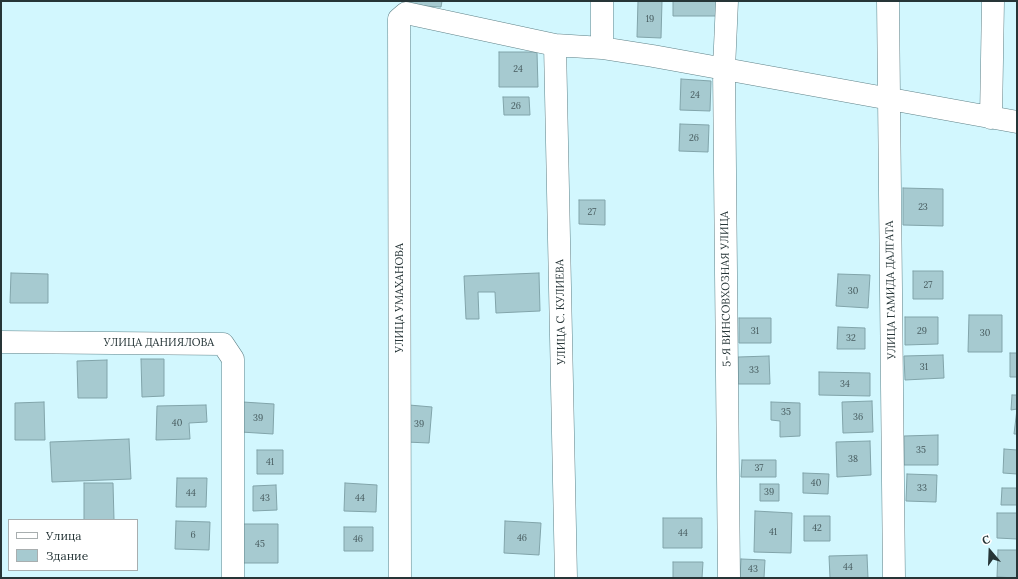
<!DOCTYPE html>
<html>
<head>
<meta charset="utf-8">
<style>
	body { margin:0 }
	#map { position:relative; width:1018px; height:579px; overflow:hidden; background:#d2f7fe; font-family:Lora,serif }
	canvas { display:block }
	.frame { position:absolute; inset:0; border:2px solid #263537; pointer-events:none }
	.legend { position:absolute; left:8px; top:519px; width:130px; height:52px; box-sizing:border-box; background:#fff; border:1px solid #a8aeaf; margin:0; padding:5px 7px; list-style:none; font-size:12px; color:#263537 }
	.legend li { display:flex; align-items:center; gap:8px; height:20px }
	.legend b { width:20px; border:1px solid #a8aeaf }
	.north { position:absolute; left:970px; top:531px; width:40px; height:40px; -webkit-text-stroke:3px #fff; paint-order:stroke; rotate:341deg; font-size:11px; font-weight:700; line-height:16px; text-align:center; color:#263537 }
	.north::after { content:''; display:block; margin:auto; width:14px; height:18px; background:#263537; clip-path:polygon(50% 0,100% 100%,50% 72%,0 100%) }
</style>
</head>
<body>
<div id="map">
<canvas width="1018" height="579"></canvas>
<div class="frame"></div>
<ul class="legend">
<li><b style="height:5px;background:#fff"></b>Улица</li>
<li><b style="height:11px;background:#a6cad0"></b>Здание</li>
</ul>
<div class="north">С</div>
</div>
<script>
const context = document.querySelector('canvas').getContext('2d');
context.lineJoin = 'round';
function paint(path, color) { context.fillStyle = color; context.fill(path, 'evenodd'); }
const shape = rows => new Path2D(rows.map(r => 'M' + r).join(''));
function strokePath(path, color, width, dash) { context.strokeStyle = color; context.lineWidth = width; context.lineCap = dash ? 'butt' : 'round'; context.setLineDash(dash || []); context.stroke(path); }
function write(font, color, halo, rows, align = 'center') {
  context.font = font + ' Lora,serif'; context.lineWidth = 4; context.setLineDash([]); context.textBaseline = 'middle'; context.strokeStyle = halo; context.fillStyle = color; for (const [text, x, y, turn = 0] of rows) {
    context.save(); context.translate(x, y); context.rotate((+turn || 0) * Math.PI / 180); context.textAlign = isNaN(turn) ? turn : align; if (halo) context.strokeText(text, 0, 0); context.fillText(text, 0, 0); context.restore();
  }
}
const building = shape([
	[409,1,442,1,441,7,408,5,409,1],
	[638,1,662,1,661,38,637,37,638,1],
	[673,1,723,1,723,16,673,16,673,1],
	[499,52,537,52,538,87,499,87,499,52],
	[681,79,711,81,710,111,680,110,681,79],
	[503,97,529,97,530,115,504,115,503,97],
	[680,124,709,125,708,152,679,151,680,124],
	[903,188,943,189,943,226,903,225,903,188],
	[579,200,605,200,605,225,579,224,579,200],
	[913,271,943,271,943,299,913,299,913,271],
	[11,273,48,274,48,303,10,303,11,273],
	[539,273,540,311,496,313,495,292,478,292,479,319,466,319,464,276,539,273],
	[838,274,870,275,868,308,836,306,838,274],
	[969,315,1002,315,1002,352,968,352,969,315],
	[905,317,938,317,938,344,905,345,905,317],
	[739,318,771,318,771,343,739,343,739,318],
	[838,327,865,328,865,349,837,349,838,327],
	[1010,353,1017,353,1017,377,1010,377,1010,353],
	[943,355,944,378,905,380,904,356,943,355],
	[769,356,770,384,738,384,738,357,769,356],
	[141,359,164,359,164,396,142,397,141,359],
	[107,360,107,398,78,398,77,361,107,360],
	[819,372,870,373,870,396,819,395,819,372],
	[1012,395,1017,395,1017,434,1014,434,1017,409,1011,410,1012,395],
	[872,401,873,432,843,433,842,402,872,401],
	[44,402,45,440,15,440,15,403,44,402],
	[243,402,274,404,273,434,241,432,243,402],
	[771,402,800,403,800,436,780,437,780,421,771,420,771,402],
	[206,405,207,422,189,423,190,439,156,440,157,406,206,405],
	[409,405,432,407,429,443,406,442,409,405],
	[938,435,938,465,904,465,904,436,938,435],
	[129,439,131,479,52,482,50,442,129,439],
	[870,441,871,475,837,477,836,442,870,441],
	[1004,449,1017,450,1017,474,1003,473,1004,449],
	[257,450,283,450,283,474,257,474,257,450],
	[742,460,776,460,776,477,741,477,742,460],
	[803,473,829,474,828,494,803,493,803,473],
	[907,474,937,475,936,502,906,501,907,474],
	[177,478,207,478,206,507,176,507,177,478],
	[84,483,113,483,114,520,84,520,84,483],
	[345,483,377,485,376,512,344,511,345,483],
	[760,484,779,484,779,501,760,501,760,484],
	[276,485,277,510,253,511,253,486,276,485],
	[1002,488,1017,488,1017,505,1001,505,1002,488],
	[755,511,792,513,791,553,754,552,755,511],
	[997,513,1017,513,1017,539,997,538,997,513],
	[804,516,830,516,830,541,804,541,804,516],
	[663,518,702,518,702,548,663,548,663,518],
	[176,521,210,522,209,550,175,549,176,521],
	[505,521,541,523,539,555,504,553,505,521],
	[242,524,278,524,278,563,242,563,242,524],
	[344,527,373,527,373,551,344,551,344,527],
	[998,550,1017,550,1017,578,997,577,998,550],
	[867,555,868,578,830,578,829,556,867,555],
	[741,559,765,560,764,578,740,578,741,559],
	[673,562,703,562,702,578,673,578,673,562]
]);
const minor = shape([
	[602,1,602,48],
	[727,1,724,69,729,578],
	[888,1,894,578],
	[555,45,566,578],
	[991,118,993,1],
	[1,342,223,344,233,359,233,578],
	[400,578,399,19,406,13,555,45,602,48,653,56,1017,122]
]);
const numberNames = [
	["19",650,19],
	["24",518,69],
	["24",695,95],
	["26",516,106],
	["26",694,138],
	["23",923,207],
	["27",592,212],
	["27",928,285],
	["30",853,291],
	["31",755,331],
	["29",922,331],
	["30",985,333],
	["32",851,338],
	["31",924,367],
	["33",754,370],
	["34",845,384],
	["35",786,412],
	["36",858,417],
	["39",258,418],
	["40",177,423],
	["39",419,424],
	["35",921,450],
	["38",853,459],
	["41",270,462],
	["37",759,468],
	["40",816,483],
	["33",922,488],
	["39",769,492],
	["44",191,493],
	["43",265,498],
	["44",360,498],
	["42",817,528],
	["41",773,532],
	["44",683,533],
	["6",193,535],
	["46",522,538],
	["46",358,539],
	["45",260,544],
	["44",848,567],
	["43",753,569]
];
const streetNames = [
	["5-Я ВИНСОВХОЗНАЯ УЛИЦА",726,289,-91],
	["УЛИЦА ГАМИДА ДАЛГАТА",891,290,-91],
	["УЛИЦА УМАХАНОВА",400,298,-90],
	["УЛИЦА С. КУЛИЕВА",561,312,-91],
	["УЛИЦА ДАНИЯЛОВА",159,343]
];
paint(building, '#a6cad0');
strokePath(building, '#81a4aa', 1);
strokePath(minor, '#608288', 23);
strokePath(minor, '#fff', 22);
write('9px', '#465a5d', null, numberNames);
write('11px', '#263537', '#fff', streetNames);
</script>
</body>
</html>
